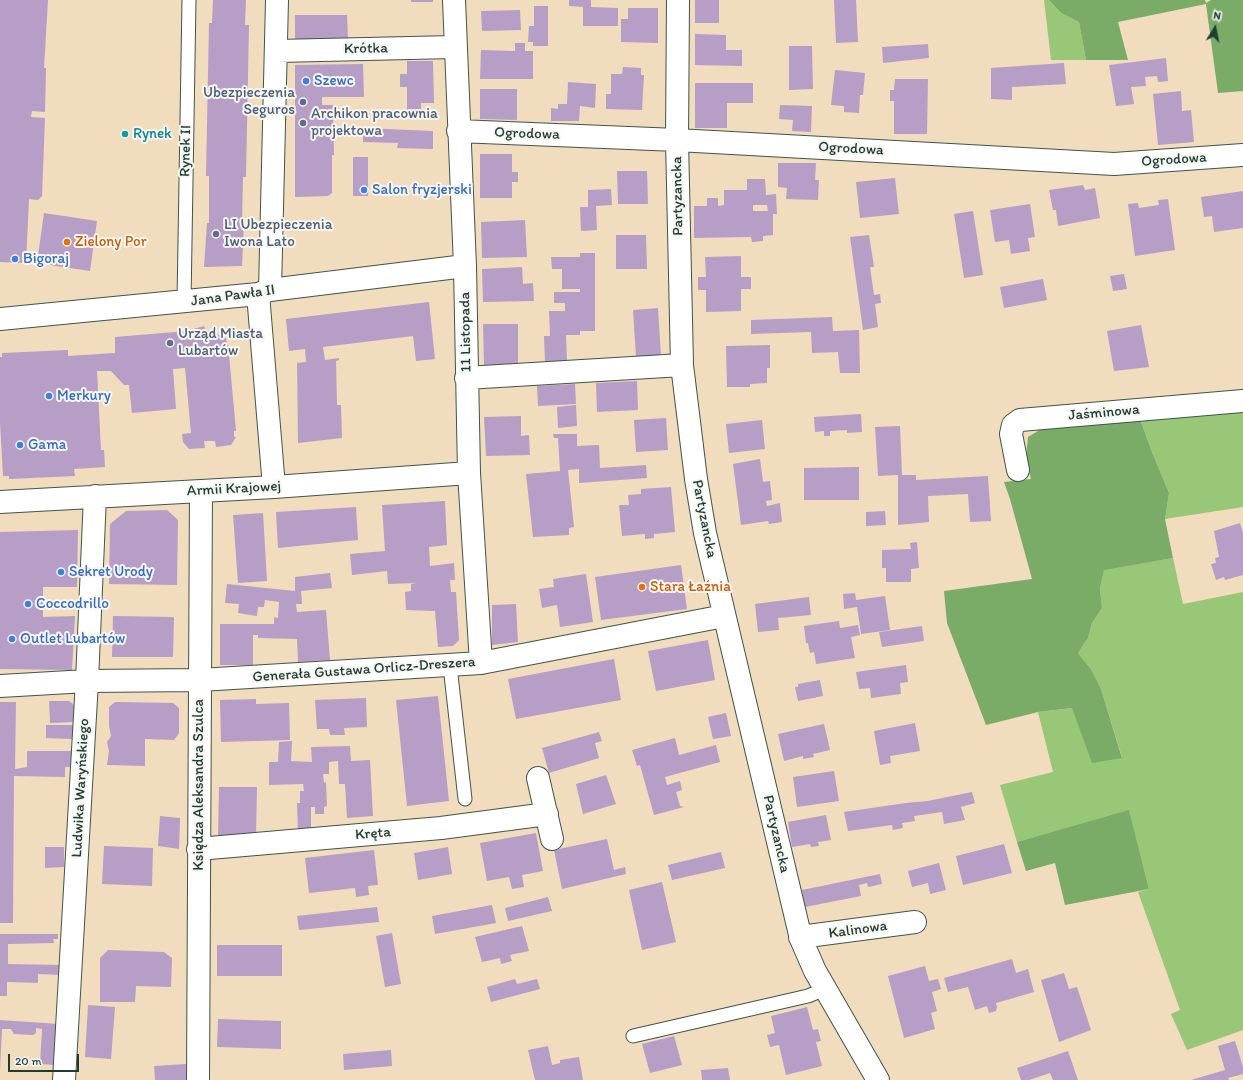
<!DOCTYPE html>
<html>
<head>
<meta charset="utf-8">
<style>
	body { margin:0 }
	#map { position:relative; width:1243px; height:1080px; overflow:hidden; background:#f1dcbd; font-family:Itim,sans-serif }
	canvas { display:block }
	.north { position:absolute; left:1195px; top:8px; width:40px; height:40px; -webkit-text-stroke:3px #f6f6f2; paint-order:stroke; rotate:10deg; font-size:11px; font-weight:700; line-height:16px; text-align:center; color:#1f3d34 }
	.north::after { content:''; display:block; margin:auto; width:14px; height:18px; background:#1f3d34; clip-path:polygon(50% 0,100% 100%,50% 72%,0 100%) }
	.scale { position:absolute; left:8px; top:1054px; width:71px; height:18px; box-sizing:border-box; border:2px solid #1f3d34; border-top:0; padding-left:5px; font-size:12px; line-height:14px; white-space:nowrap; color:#1f3d34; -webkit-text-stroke:3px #f6f6f2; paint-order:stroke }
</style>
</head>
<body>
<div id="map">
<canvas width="1243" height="1080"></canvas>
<div class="north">N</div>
<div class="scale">20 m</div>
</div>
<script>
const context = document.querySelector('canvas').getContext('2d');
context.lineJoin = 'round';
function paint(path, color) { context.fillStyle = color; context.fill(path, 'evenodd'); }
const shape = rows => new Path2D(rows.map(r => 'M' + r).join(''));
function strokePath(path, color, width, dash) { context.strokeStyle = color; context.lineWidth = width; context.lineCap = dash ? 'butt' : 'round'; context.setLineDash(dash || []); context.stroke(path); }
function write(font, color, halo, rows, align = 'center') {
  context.font = font + ' Itim,sans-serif'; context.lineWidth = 4; context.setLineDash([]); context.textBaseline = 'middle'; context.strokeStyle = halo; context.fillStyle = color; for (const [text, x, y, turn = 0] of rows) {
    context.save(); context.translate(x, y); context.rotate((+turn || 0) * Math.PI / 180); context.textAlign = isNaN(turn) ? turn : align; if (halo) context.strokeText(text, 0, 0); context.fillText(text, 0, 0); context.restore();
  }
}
const green = shape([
	[1044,0,1049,0,1061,13,1079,22,1086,60,1051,60],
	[1213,411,1242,413,1243,415,1243,507,1165,519,1169,493,1152,452,1140,419],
	[1173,558,1183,604,1243,592,1243,1030,1187,1050,1171,1014,1180,1010,1138,892,1149,889,1129,811,1017,842,1000,785,1053,772,1038,712,1072,708,1122,757,1101,689,1091,669,1078,653,1088,638,1092,623,1102,608,1100,589,1104,569]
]);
const forest = shape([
	[1049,0,1205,0,1206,3,1211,0,1243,0,1243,91,1218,93,1206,4,1118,22,1128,60,1086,60,1079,22,1061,13],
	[1140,419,1152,452,1169,493,1165,519,1173,558,1104,570,1100,589,1102,608,1092,623,1088,638,1078,653,1091,669,1101,689,1122,758,1092,763,1072,708,1038,712,986,725,947,623,944,591,1032,579,1010,499,1004,482,1031,479,1026,456,1028,437,1046,426],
	[1129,810,1149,889,1065,905,1055,863,1026,871,1017,842]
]);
const building = shape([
	[0,0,48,0,44,68,46,68,45,112,32,111,31,117,45,118,42,196,38,200,29,199,26,263,0,262],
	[213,0,246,0,245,25,249,25,246,177,243,177,242,224,244,224,242,266,204,267,207,223,209,223,209,176,206,176,209,23,212,23],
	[411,0,433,0,433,2,411,2],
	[569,0,591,0,591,7,618,8,618,26,583,26,583,7,569,6],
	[695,0,719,0,719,23,695,23],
	[834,0,856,0,858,42,836,43],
	[534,6,548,6,548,46,533,46,533,42,528,42,529,26,534,26],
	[628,8,658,8,658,43,621,42,621,19,628,19],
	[520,10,521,30,482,31,481,11],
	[295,15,347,15,348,39,295,40],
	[695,34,726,35,726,50,742,50,742,66,695,65],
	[515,43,525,43,525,51,533,51,533,79,480,79,481,50,515,51],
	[928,44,929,58,883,63,882,47],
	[789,46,812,46,813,89,789,90],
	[1166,58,1168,81,1158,82,1157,76,1145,77,1146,86,1131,87,1134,104,1116,106,1109,65],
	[407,61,433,61,434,103,421,103,421,109,407,110,407,87,400,87,400,74,407,74],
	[1064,63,1066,84,1012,87,1012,100,991,99,991,68],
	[363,64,364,97,322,97,322,105,333,105,334,155,332,155,332,193,328,196,295,197,295,65],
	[623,67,641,68,641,75,644,75,642,110,606,109,606,94,611,94,611,74,622,74],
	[835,70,865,73,863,95,860,95,859,113,844,112,844,106,831,105],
	[895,79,928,79,927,134,894,134,894,101,890,101,890,90,894,90],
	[568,82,596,84,595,108,580,106,579,121,551,121,551,108,558,109,558,104,567,104],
	[695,83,753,83,753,103,727,103,727,128,695,128],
	[480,89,517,89,517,120,480,119],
	[1181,91,1182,111,1191,110,1194,142,1158,145,1153,94],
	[780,105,812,106,811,132,792,131,793,120,779,119],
	[363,128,433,131,433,149,397,148,398,143,363,142],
	[480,154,512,154,512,172,518,172,518,182,512,182,512,198,480,198],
	[353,157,368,157,368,196,353,196],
	[778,163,816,163,815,180,819,180,818,200,786,199,787,188,778,187],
	[617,171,647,171,648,204,618,204],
	[895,178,899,214,860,218,856,182],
	[747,179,765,179,766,195,776,194,777,214,773,214,773,235,763,236,763,241,752,242,751,237,694,238,694,206,707,206,707,198,718,198,718,206,724,205,724,190,747,190],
	[753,205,767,205,768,211,753,211],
	[1083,185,1085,190,1095,188,1100,218,1058,226,1056,210,1053,210,1049,190],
	[611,189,612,205,596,206,597,230,581,231,580,207,588,207,588,190],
	[1243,191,1243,228,1214,232,1212,216,1204,217,1201,197],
	[1168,199,1175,250,1135,256,1128,204,1138,203,1139,208,1159,205,1158,200],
	[1030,204,1035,237,1028,238,1030,251,1011,254,1009,240,995,242,990,210],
	[973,211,983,275,964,278,954,214],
	[44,213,97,221,90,271,37,263],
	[525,220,527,257,482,258,481,222],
	[616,235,646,235,647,269,616,269],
	[869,235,874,267,870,267,874,295,880,294,881,303,875,304,878,327,863,330,850,237],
	[580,253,595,253,595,331,580,331,580,335,566,335,567,361,545,362,544,336,550,336,549,311,565,311,565,303,554,303,554,292,580,292,580,289,562,289,562,269,552,269,551,257,580,257],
	[741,256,741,277,751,277,751,289,741,289,741,311,706,312,706,290,698,290,698,277,706,277,705,257],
	[522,267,523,284,533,283,534,301,483,302,482,269],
	[1124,274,1127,289,1113,291,1110,276],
	[1043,279,1047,300,1004,308,1000,287],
	[429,302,435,359,416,361,413,336,323,347,325,360,339,358,339,360,336,361,337,405,341,405,342,438,298,443,297,363,306,362,305,349,289,351,286,319],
	[658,308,661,356,636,357,633,310],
	[832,317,833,331,859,330,860,373,840,373,838,352,812,353,811,332,751,334,751,320],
	[483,324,518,324,518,367,484,367],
	[1141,325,1149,367,1114,371,1107,331],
	[204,326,205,329,226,338,227,344,228,344,236,431,234,431,234,437,236,437,231,445,216,447,215,441,204,441,205,448,189,449,183,442,182,434,191,433,185,368,173,369,176,409,132,413,129,385,124,385,111,371,97,371,101,450,104,450,105,467,74,469,75,476,9,479,9,476,3,476,0,422,0,357,2,357,2,353,68,350,68,356,115,353,115,337,187,331],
	[770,345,770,368,767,368,767,383,750,384,750,387,727,387,726,346],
	[637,381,638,410,597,412,596,383],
	[575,384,576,404,538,406,537,386],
	[576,405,577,426,558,428,557,407],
	[861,414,862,432,847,433,847,430,830,431,830,436,824,436,824,431,815,432,814,417],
	[521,416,521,436,529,435,530,455,486,456,484,417],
	[666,418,668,450,636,452,634,420],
	[762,420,765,449,729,453,726,424],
	[900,426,902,475,916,475,916,480,988,476,991,521,970,522,968,494,928,496,929,522,898,525,898,475,878,476,875,427],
	[553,434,577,434,577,446,599,445,600,468,646,465,647,478,579,483,579,469,568,470,574,527,569,528,569,535,533,537,526,474,560,471,558,438,554,438],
	[760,459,763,482,770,481,772,500,766,501,767,506,780,503,782,522,769,524,768,521,741,525,733,464],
	[859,467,859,500,804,500,804,468],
	[671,487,675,532,654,534,654,538,645,539,645,534,622,536,619,505,629,505,628,495,641,494,641,489],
	[445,501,447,545,429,547,430,566,454,563,455,580,450,580,451,592,456,592,459,640,453,646,438,647,435,611,406,610,405,592,411,591,411,584,417,583,388,584,387,571,352,575,350,554,385,551,382,505],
	[356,507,358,540,278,548,276,512],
	[167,510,178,520,177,585,109,584,110,524,126,511],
	[885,511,886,525,866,526,866,512],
	[263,513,267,581,238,583,233,515],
	[1240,523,1243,533,1243,575,1225,580,1224,577,1216,580,1211,564,1216,563,1215,558,1219,557,1214,531],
	[78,530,77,587,43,587,43,617,75,616,72,670,0,669,0,532],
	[917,542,919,568,911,569,911,582,886,582,886,568,882,568,882,550,911,549,910,543],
	[681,565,687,609,601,620,595,577],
	[330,573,332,588,301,591,302,604,296,604,297,612,326,610,330,660,298,662,297,639,258,638,258,635,253,635,253,665,220,665,220,624,274,624,274,617,278,618,279,602,265,600,264,607,258,607,257,616,238,613,239,604,225,603,227,584,295,591,295,577],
	[586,574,593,622,560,627,557,605,542,608,539,589,554,587,553,579],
	[855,593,856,600,885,596,890,630,861,634,857,607,844,609,843,594],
	[809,597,811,615,778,618,779,630,758,632,755,604],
	[516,604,518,642,492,645,492,605],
	[113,616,174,617,173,657,112,657],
	[839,621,840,628,858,625,860,635,851,637,855,658,816,664,814,652,810,653,808,643,806,643,804,626],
	[922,626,924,641,882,647,879,632],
	[708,640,715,680,656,691,648,651],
	[614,659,621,700,516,719,508,679],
	[906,665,908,682,900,683,901,694,871,698,870,688,859,689,856,672],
	[820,680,823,696,798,701,795,687,798,687,798,684],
	[438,696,449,801,407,806,396,700],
	[366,698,367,727,344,728,345,735,330,735,329,729,317,729,315,700],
	[256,699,256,704,289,703,290,740,221,742,220,700],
	[49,701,69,701,74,705,74,722,50,723],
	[0,702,16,702,15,769,27,767,27,751,73,751,73,767,65,767,65,777,14,776,13,923,0,923],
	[115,702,173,703,179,708,179,733,174,740,145,739,145,766,107,765,109,751,107,742,111,736,109,726,109,707],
	[726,713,731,736,713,739,708,717],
	[915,723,920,751,890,756,891,763,880,765,874,731],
	[824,724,830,750,813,754,814,757,803,759,803,756,784,761,778,734],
	[46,725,73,725,73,739,46,738],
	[599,732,602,741,595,743,599,758,549,773,542,748],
	[675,738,679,755,716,745,720,762,665,777,667,785,680,781,682,790,676,792,680,806,684,807,654,815,640,765,637,766,632,750],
	[292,741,291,761,312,762,311,747,350,746,351,761,370,760,373,816,347,818,345,784,339,784,338,761,329,762,329,774,323,774,324,783,326,782,327,806,324,807,324,814,315,814,315,807,311,807,311,832,298,833,297,803,300,803,300,791,304,791,303,784,269,785,269,762,278,762,279,742],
	[834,771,839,801,797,807,793,777],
	[606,775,616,804,583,814,576,784],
	[219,787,257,787,256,837,218,837],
	[972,792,975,803,961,807,965,820,944,824,942,812,914,816,915,821,902,823,903,828,893,830,892,825,848,831,844,812,906,803,928,801],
	[826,815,831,840,818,842,819,846,811,847,810,844,792,847,788,822],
	[160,816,180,818,179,849,158,846],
	[536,833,543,871,522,875,524,887,512,889,509,877,487,881,480,843],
	[607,839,614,870,625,867,626,874,562,889,554,850],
	[1004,844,1012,873,963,885,956,856],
	[104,846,153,848,152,886,102,884],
	[45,847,64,847,64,867,45,868],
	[448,847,452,874,418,880,414,853],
	[374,850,378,885,368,886,369,895,356,897,355,888,309,893,305,858],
	[721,852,725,868,672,880,668,865],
	[939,863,946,890,930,894,928,883,912,887,908,871],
	[880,874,882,884,868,887,867,883,859,885,861,896,805,907,802,890],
	[662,882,676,942,642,950,629,890],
	[548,897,552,911,508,921,505,908],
	[492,905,496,923,435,934,432,916],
	[377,907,379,922,299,930,297,916],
	[522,926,529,951,510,955,512,961,501,964,500,958,482,962,475,937],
	[392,933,401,984,385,987,376,936],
	[0,934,58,934,58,939,53,939,54,943,8,944,8,964,64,965,64,975,38,974,38,983,7,982,7,996,0,996],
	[217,945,282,945,282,976,217,976],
	[108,950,164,952,172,958,171,987,136,986,135,1002,100,1002,100,958],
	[1012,959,1016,973,1028,969,1034,992,996,1003,997,1007,996,1011,989,1013,987,1006,975,1010,968,987,948,992,944,978],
	[925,966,929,981,938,979,941,989,932,992,937,1011,931,1013,935,1029,904,1038,888,976],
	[1064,973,1069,989,1077,987,1091,1030,1059,1042,1041,980],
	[515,979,517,984,537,979,540,989,491,1002,487,987],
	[88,1005,115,1007,111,1059,85,1057],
	[807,1007,813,1030,818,1029,821,1041,816,1042,822,1066,786,1075,779,1045,770,1047,767,1035,775,1033,771,1016],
	[218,1019,281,1021,281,1049,217,1047],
	[0,1020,59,1024,55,1065,40,1064,42,1029,36,1028,36,1033,33,1035,14,1034,11,1029,2,1029,0,1070],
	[674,1036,682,1065,650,1073,642,1044],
	[1235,1041,1243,1067,1243,1074,1228,1078,1229,1080,1191,1080,1225,1070,1218,1046],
	[548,1046,552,1065,560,1063,560,1060,579,1057,583,1080,535,1080,528,1050],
	[391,1050,392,1066,344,1070,343,1054],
	[1068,1051,1078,1080,1053,1080,1050,1073,1029,1080,1021,1080,1017,1068],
	[186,1064,187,1080,155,1080,154,1066],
	[728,1068,730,1080,702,1080,701,1070]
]);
const lane = shape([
	[184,302,189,0],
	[450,666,465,799],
	[633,1036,808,996,825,989]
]);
const street = shape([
	[454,0,465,266,469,473,481,663],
	[678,0,677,140,682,365,696,479,705,533,801,939,815,971,878,1080],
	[277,51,454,47],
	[458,131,677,140,1114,164,1243,155],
	[270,290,277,0],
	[258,294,274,487],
	[0,319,258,294,270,290,465,266],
	[466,378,682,365],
	[1018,470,1011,434,1013,425,1020,420,1243,401],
	[0,502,274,487,469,473],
	[0,686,87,681,200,680,481,663,724,616],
	[538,778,552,839],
	[198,849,441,828,547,814],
	[800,937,915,922],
	[64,1080,87,681,95,496],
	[198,1080,201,491]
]);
const markers = [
	[306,81,4,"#3f7fe0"],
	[303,102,4,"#5c6f8a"],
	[303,123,4,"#5c6f8a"],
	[125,134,4,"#0f9aa8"],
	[364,190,4,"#3f7fe0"],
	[216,234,4,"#5c6f8a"],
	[67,242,4,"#e8710a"],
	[15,259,4,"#3f7fe0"],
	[170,343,4,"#5c6f8a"],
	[49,396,4,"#3f7fe0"],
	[20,445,4,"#3f7fe0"],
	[61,572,4,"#3f7fe0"],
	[642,587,4,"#e8710a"],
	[28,604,4,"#3f7fe0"],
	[12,639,4,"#3f7fe0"]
];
const streetNames = [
	["Krótka",366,49,-1],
	["Ogrodowa",527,134,2],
	["Ogrodowa",851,149,3],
	["Rynek II",186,151,-89],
	["Ogrodowa",1174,160,-4],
	["Partyzancka",678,196,-91],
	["Jana Pawła II",233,296,-8],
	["11 Listopada",466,332,-91],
	["Jaśminowa",1104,413,-5],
	["Armii Krajowej",234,489,-3],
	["Partyzancka",704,519,79],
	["Generała Gustawa Orlicz-Dreszera",364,670,-4],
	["Księdza Aleksandra Szulca",199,785,-90],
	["Ludwika Waryńskiego",81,788,-87],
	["Kręta",373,834,-5],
	["Partyzancka",776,834,77],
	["Kalinowa",858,930,-8]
];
const shopNames = [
	["Szewc",314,81],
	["Salon fryzjerski",372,190],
	["Bigoraj",23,259],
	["Merkury",57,396],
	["Gama",28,445],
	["Sekret Urody",69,572],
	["Coccodrillo",36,604],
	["Outlet Lubartów",20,639]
];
const serviceNames = [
	["Ubezpieczenia",295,93,"right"],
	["Seguros",295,110,"right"],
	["Archikon pracownia",311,114],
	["projektowa",311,131],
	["LI Ubezpieczenia",224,225],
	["Iwona Lato",224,242],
	["Urząd Miasta",178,334],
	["Lubartów",178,351]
];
const cultureNames = [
	["Rynek",133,134]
];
const foodNames = [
	["Zielony Por",75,242],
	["Stara Łaźnia",650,587]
];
paint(green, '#98c877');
paint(forest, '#7aac68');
paint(building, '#b79ec6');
strokePath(lane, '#3e5549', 15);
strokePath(street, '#3e5549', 24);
strokePath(lane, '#fff', 13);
strokePath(street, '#fff', 22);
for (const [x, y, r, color] of markers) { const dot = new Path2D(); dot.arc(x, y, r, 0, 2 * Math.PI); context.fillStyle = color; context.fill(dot); strokePath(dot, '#f6f6f2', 1.5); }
write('15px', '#1f3d34', '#f6f6f2', streetNames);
write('15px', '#366cbe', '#f6f6f2', shopNames, 'left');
write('15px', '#4e5e75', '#f6f6f2', serviceNames, 'left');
write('15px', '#0d838f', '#f6f6f2', cultureNames, 'left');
write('15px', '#c56008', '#f6f6f2', foodNames, 'left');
</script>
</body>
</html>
